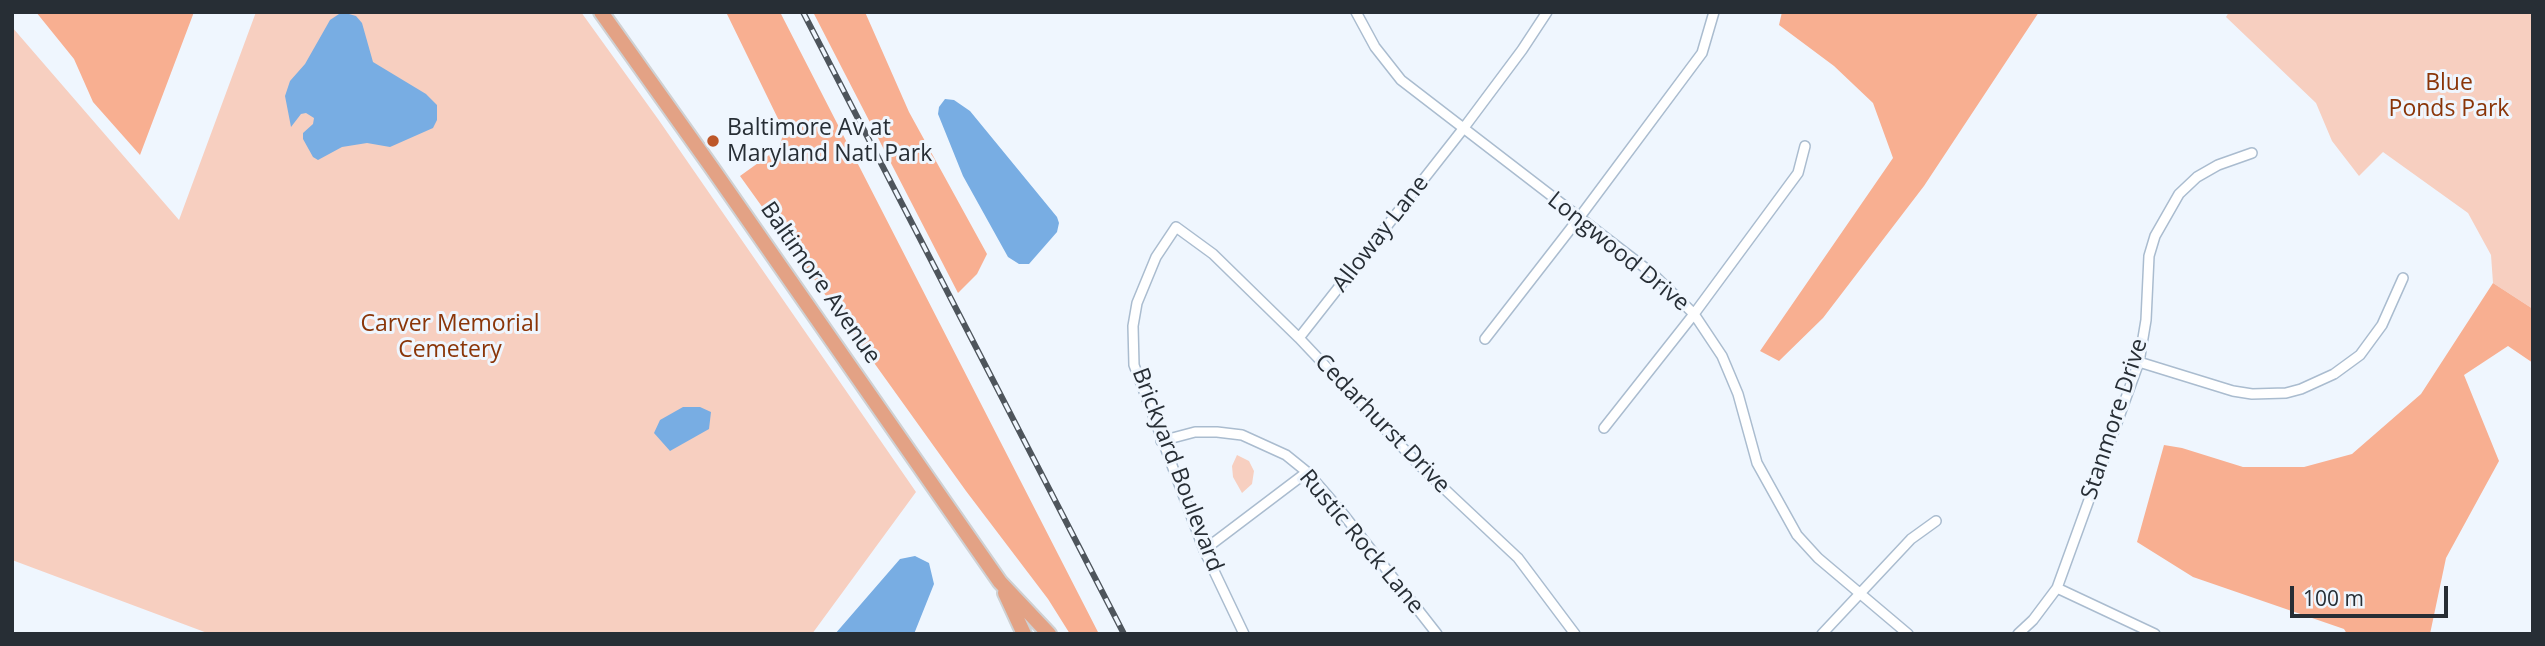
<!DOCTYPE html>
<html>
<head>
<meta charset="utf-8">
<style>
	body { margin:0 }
	#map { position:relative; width:2545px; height:646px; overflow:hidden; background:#eff6fe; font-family:"Open Sans",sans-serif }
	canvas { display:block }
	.frame { position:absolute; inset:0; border:14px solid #272e35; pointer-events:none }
	.scale { position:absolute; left:2290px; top:586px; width:158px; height:32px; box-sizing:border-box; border:4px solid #272e35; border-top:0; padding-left:9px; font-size:21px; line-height:24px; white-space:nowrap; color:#272e35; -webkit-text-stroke:5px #eff6fe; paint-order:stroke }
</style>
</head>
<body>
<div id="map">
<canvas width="2545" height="646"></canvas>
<div class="frame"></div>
<div class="scale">100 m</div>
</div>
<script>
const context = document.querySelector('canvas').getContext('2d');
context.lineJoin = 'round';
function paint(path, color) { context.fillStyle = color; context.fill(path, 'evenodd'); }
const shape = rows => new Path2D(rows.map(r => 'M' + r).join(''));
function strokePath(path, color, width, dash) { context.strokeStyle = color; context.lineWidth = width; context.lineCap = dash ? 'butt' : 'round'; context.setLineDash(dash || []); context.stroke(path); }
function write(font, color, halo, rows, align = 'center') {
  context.font = font + ' "Open Sans",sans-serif'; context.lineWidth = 6; context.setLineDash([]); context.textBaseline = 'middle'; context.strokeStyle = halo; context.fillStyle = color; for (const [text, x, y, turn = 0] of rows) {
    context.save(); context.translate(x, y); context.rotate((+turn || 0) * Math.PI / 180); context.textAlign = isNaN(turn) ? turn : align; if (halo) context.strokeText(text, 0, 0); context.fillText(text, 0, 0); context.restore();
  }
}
const green = shape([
	[256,12,581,12,658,119,916,492,812,634,210,634,12,560,12,27,179,220],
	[2229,12,2533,12,2533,309,2493,283,2491,255,2468,213,2383,152,2359,176,2332,141,2316,103,2226,17],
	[1237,455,1249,461,1254,471,1252,484,1242,493,1233,477,1232,466]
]);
const forest = shape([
	[36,12,194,12,140,155,93,102,74,59],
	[726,12,780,12,1099,634,1070,634,1048,599,966,491,740,176,779,148,784,131],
	[813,12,865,12,909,112,987,254,977,274,958,293],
	[1782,12,2039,12,1924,186,1823,318,1779,361,1760,351,1893,158,1873,103,1834,66,1779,25],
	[2493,283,2533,309,2533,363,2508,346,2464,375,2499,461,2446,558,2430,634,2347,634,2344,629,2193,577,2137,542,2164,445,2182,448,2243,467,2304,467,2352,454,2421,394]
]);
const water = shape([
	[342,12,356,16,362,23,373,62,426,94,437,105,437,120,433,128,390,147,367,143,342,147,318,160,313,157,303,139,303,133,313,124,314,118,306,113,301,114,291,127,285,96,290,81,305,64,330,20],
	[945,99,954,100,970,111,1057,217,1059,223,1057,232,1029,264,1019,264,1008,257,963,176,938,114,939,107],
	[683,407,700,407,711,412,709,429,670,451,654,433,660,420],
	[915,556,929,563,934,584,914,634,835,634,900,559]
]);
const minor = shape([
	[1356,12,1375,47,1401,80,1653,274,1694,314,1722,356,1738,394,1757,463,1797,535,1818,558,1908,634],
	[1299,338,1463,129,1522,50,1547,12],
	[1485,339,1579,218,1702,53,1714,12],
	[2139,362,2233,391,2252,394,2286,393,2301,389,2334,374,2360,355,2382,325,2403,278],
	[1604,428,1694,314,1798,173,1805,146],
	[1161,441,1195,432,1217,432,1242,435,1286,455,1307,472,1340,510,1437,634],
	[1204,550,1307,472],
	[2057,588,2155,634],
	[1244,634,1204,550,1134,365,1133,326,1137,303,1156,257,1176,227,1213,254,1299,338,1420,466,1518,558,1575,634],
	[1822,634,1911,539,1936,521],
	[2018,634,2033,620,2057,588,2139,362,2146,320,2149,256,2155,236,2179,194,2197,177,2218,165,2252,153]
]);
const primary = shape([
	[601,12,712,168,1000,582,1049,634],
	[1005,593,1024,634]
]);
const rail = shape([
	[803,12,1124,634]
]);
const markers = [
	[713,141,7,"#bd5729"]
];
const parkNames = [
	["Blue",2449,83],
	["Ponds Park",2449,109],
	["Carver Memorial",450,324],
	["Cemetery",450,350]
];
const poiNames = [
	["Baltimore Av at",727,128],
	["Maryland Natl Park",727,154]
];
const streetNames = [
	["Alloway Lane",1381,234,-52],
	["Longwood Drive",1618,252,39],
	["Baltimore Avenue",820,283,55],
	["Stanmore Drive",2115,419,-72],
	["Cedarhurst Drive",1382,424,46],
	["Brickyard Boulevard",1177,470,69],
	["Rustic Rock Lane",1361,542,50]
];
paint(green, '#f7cfc0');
paint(forest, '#f8af91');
paint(water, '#78ade3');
strokePath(minor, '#aabccf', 12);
strokePath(primary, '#cfd1d3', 18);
strokePath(minor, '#fff', 9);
strokePath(primary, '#e3a285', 14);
strokePath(rail, '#4e555c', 6);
strokePath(rail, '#eff6fe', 3.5, [10]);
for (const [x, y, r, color] of markers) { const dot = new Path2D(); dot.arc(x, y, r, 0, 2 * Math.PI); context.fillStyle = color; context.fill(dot); strokePath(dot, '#eff6fe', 2.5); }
write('23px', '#8a3508', '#eff6fe', parkNames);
write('23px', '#272e35', '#eff6fe', poiNames, 'left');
write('23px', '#272e35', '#eff6fe', streetNames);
</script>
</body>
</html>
